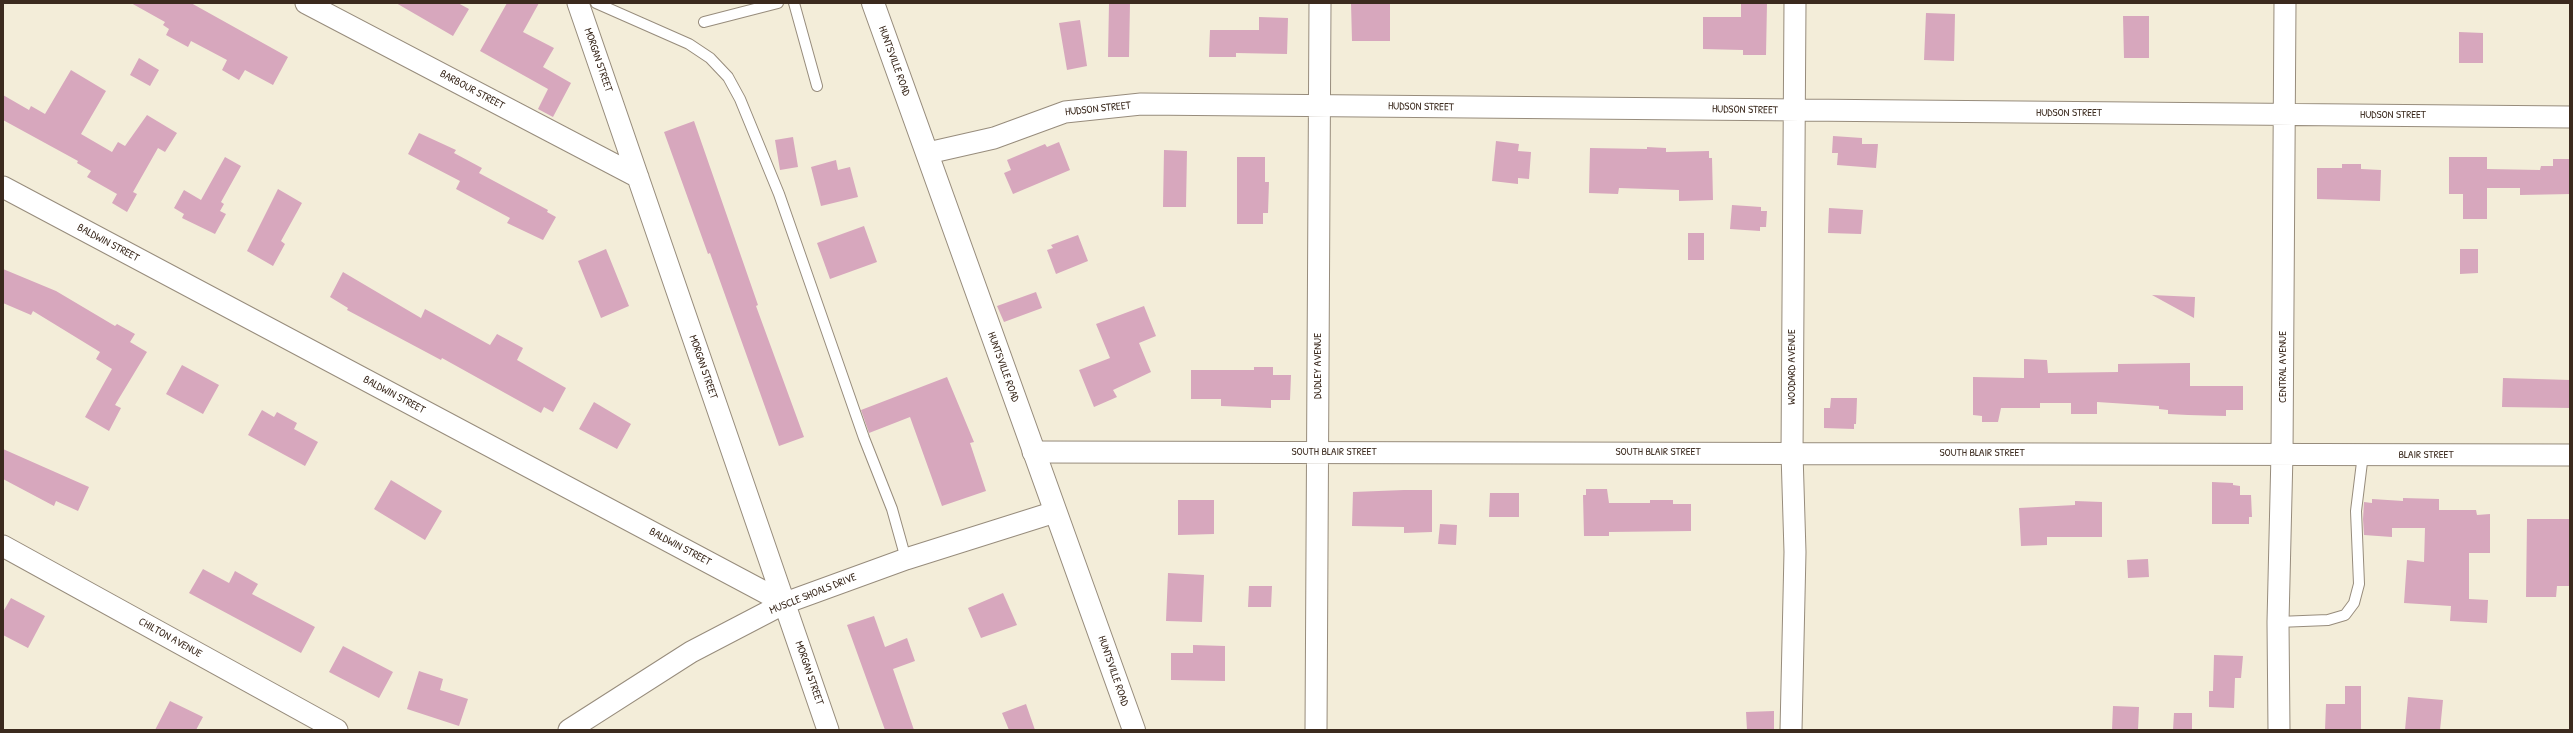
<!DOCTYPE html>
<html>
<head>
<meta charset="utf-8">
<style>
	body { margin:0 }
	#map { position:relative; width:2573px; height:733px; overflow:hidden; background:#f3edd9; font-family:"Patrick Hand",sans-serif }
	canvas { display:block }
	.frame { position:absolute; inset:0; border:4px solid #3b2a1e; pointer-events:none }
</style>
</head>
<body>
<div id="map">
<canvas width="2573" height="733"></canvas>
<div class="frame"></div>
</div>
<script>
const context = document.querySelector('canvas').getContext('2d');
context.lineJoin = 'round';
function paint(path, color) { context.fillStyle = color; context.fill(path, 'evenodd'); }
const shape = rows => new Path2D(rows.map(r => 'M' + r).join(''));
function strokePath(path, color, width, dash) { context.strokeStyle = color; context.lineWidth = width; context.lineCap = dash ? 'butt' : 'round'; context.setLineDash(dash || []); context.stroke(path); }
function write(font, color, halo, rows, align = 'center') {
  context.font = font + ' "Patrick Hand",sans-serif'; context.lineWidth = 4; context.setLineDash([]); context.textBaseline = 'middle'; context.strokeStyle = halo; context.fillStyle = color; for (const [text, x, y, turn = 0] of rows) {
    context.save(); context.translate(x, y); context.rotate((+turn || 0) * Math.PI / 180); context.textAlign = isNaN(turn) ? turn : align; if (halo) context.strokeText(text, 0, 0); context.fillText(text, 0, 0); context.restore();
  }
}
const building = shape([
	[131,3,191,3,288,57,273,85,245,70,239,80,222,70,227,60,191,41,188,47,166,35,169,29,163,25,165,22],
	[396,3,458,3,469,9,453,36],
	[507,3,539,3,523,32,554,48,543,67,571,83,553,117,538,109,548,89,480,51],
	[1109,3,1130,3,1129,57,1108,57],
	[1351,3,1390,3,1390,41,1352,41],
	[1741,3,1767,3,1766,55,1743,55,1743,50,1703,49,1703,17,1741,17],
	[1926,13,1955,14,1954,61,1924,60],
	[2123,16,2149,16,2149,58,2124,58],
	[1259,17,1288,18,1287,54,1236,53,1236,57,1209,57,1210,30,1259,30],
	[1080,20,1087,66,1067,70,1059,23],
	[2459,32,2483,33,2483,63,2459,63],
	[139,58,159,70,150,86,130,75],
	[71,70,106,91,81,134,112,152,118,142,125,146,147,115,177,133,165,152,158,148,133,192,137,194,127,212,112,203,117,194,87,177,91,171,77,163,78,161,3,120,3,95,29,110,31,106,45,114],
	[694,121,758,305,756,306,804,437,779,446,710,253,708,254,664,132],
	[419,133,456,150,454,153,482,168,479,173,548,210,547,212,556,217,543,240,507,223,510,218,456,189,460,181,408,154],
	[1833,136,1862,138,1862,144,1878,144,1876,168,1837,165,1838,153,1832,153],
	[793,137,798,167,780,170,775,140],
	[1496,141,1519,144,1518,151,1531,152,1529,179,1518,178,1518,184,1492,181],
	[1059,142,1070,170,1013,194,1004,173,1011,170,1007,160,1045,144,1047,147],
	[1647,147,1666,148,1666,152,1709,151,1709,158,1712,158,1713,200,1679,201,1679,190,1619,188,1618,194,1589,193,1590,148,1647,149],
	[1164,150,1187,151,1186,207,1163,207],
	[225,157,241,166,221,202,224,204,220,211,226,214,215,234,182,218,184,214,174,208,184,190,201,200],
	[1237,157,1265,157,1265,182,1269,182,1268,213,1263,213,1263,224,1237,224],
	[2449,157,2487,157,2487,169,2540,170,2541,166,2553,166,2553,159,2570,159,2570,194,2520,195,2520,188,2487,188,2487,219,2463,219,2463,194,2449,194],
	[836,160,838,170,850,167,858,197,821,206,811,167],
	[2342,164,2361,164,2361,169,2381,170,2380,201,2317,199,2317,168,2342,168],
	[278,189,302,203,281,241,285,244,273,266,247,251],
	[1732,205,1761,207,1761,211,1767,211,1766,227,1760,227,1760,231,1730,229],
	[1829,208,1863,210,1861,234,1828,233],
	[864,226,877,262,830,279,817,243],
	[1688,233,1704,233,1704,260,1688,260],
	[1078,235,1088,261,1056,274,1047,250,1053,248,1051,245],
	[606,249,629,306,601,318,578,261],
	[2460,249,2478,249,2478,273,2460,274],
	[3,269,56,291,115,326,117,324,135,334,130,342,147,352,115,405,121,408,109,431,85,417,112,369,96,359,100,352,33,311,31,315,3,303],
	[343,272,421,318,425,309,490,345,497,334,523,348,517,360,566,388,553,412,544,407,541,413,442,358,441,360,347,310,348,308,330,297],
	[1036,292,1042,308,1004,322,997,306],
	[2152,295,2195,297,2194,318],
	[1144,306,1156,336,1139,343,1151,372,1113,390,1117,397,1094,407,1079,370,1110,358,1096,324],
	[2024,359,2047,360,2048,373,2118,372,2118,364,2190,363,2190,386,2243,386,2243,410,2226,410,2226,416,2188,415,2168,414,2168,410,2159,409,2159,406,2097,402,2097,414,2071,414,2071,403,2040,403,2040,408,2001,408,1998,422,1982,422,1982,416,1973,415,1973,377,2024,378],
	[182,365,219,385,203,414,166,394],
	[1254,367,1273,367,1273,375,1291,375,1290,400,1271,400,1271,408,1221,406,1221,399,1191,399,1191,370,1254,370],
	[947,377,974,442,970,443,986,491,942,506,910,417,869,433,861,410],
	[2503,378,2570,380,2570,408,2502,407],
	[1831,398,1857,398,1856,424,1854,424,1854,429,1824,428,1824,408,1830,408],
	[594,402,631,424,617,449,579,429],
	[262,410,274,417,277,412,297,423,294,429,318,442,305,466,248,435],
	[3,449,89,487,78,511,56,501,54,506,3,479],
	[391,480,442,511,425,540,374,509],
	[2212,482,2233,483,2233,485,2240,486,2240,495,2251,495,2252,517,2249,517,2249,524,2212,524],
	[1586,489,1607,489,1609,503,1650,503,1650,500,1673,500,1673,504,1691,504,1691,531,1609,532,1609,536,1584,536,1583,495,1586,495],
	[1404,490,1432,490,1432,532,1404,533,1404,527,1352,526,1353,492],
	[1490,493,1519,493,1519,517,1489,517],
	[2403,498,2439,499,2439,510,2476,510,2477,515,2490,514,2490,553,2469,553,2469,599,2488,600,2487,623,2450,621,2451,606,2404,603,2407,560,2424,562,2425,528,2392,528,2392,537,2364,535,2363,519,2364,502,2372,503,2372,499,2403,501],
	[1178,500,1214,500,1214,534,1178,535],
	[2075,501,2102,502,2102,537,2047,537,2047,545,2021,546,2019,508,2075,505],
	[2527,519,2570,519,2570,586,2557,586,2556,597,2526,597],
	[1440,524,1457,525,1456,545,1438,544],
	[2148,559,2149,577,2128,578,2127,560],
	[203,569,229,583,235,571,258,584,252,594,315,627,301,653,189,593],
	[1168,573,1204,575,1202,622,1166,621],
	[1249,586,1272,586,1271,607,1248,607],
	[1003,593,1017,625,981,638,968,608],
	[11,598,45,616,28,648,3,635,3,612],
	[874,616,885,647,907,638,915,661,893,669,914,730,885,730,847,625],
	[1193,645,1225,646,1225,681,1171,680,1171,653,1193,653],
	[343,646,393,672,379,698,329,672],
	[2214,655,2243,656,2241,678,2235,678,2234,708,2209,707,2209,691,2213,691],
	[419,671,443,679,440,690,468,699,459,726,407,709],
	[2345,686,2361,686,2361,730,2325,730,2326,704,2345,704],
	[2408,697,2443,700,2440,730,2405,730],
	[170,701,203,717,196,730,155,730],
	[1026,704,1035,730,1009,730,1002,713],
	[2113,706,2139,707,2138,730,2112,730],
	[1774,711,1774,730,1747,730,1746,712],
	[2174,713,2192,713,2192,730,2173,730]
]);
const lane = shape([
	[596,3,689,44,710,58,728,77,740,99,779,194,864,438,892,509,906,559],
	[794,3,817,86],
	[704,22,778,3],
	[2278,622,2328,620,2345,615,2354,603,2359,584,2356,511,2363,454]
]);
const street = shape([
	[306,3,638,177],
	[578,3,828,730],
	[928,153,994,138,1065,112,1141,104,2570,117],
	[3,187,785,603],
	[1033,452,2570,455],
	[3,546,337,730],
	[569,730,691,652,785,603,906,559,1055,512],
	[1316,730,1320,3],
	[1791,730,1795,552,1792,453,1795,3],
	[2279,730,2278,622,2282,453,2285,3]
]);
const secondary = shape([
	[873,3,1134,730]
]);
const streetNames = [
	["MORGAN STREET",598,60,71],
	["HUNTSVILLE ROAD",894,61,70],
	["BARBOUR STREET",472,90,28],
	["HUDSON STREET",1421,107,1],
	["HUDSON STREET",1098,109,-6],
	["HUDSON STREET",1745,110,1],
	["HUDSON STREET",2069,113],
	["HUDSON STREET",2393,115],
	["BALDWIN STREET",108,243,28],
	["DUDLEY AVENUE",1318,366,-90],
	["MORGAN STREET",703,367,71],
	["HUNTSVILLE ROAD",1003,367,70],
	["WOODARD AVENUE",1792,367,-90],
	["CENTRAL AVENUE",2283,367,-90],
	["BALDWIN STREET",394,395,28],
	["SOUTH BLAIR STREET",1334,452],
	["SOUTH BLAIR STREET",1658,452],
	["SOUTH BLAIR STREET",1982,453],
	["BLAIR STREET",2426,455],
	["BALDWIN STREET",680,547,28],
	["MUSCLE SHOALS DRIVE",813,594,-22],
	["CHILTON AVENUE",170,638,29],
	["HUNTSVILLE ROAD",1113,671,71],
	["MORGAN STREET",809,673,71]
];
paint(building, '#d7a7bd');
strokePath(lane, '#978c7c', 12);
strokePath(street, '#978c7c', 23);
strokePath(secondary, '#978c7c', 24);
strokePath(lane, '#fff', 10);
strokePath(street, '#fff', 21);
strokePath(secondary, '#fff', 22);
write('11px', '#3b2a1e', '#fff', streetNames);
</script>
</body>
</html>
